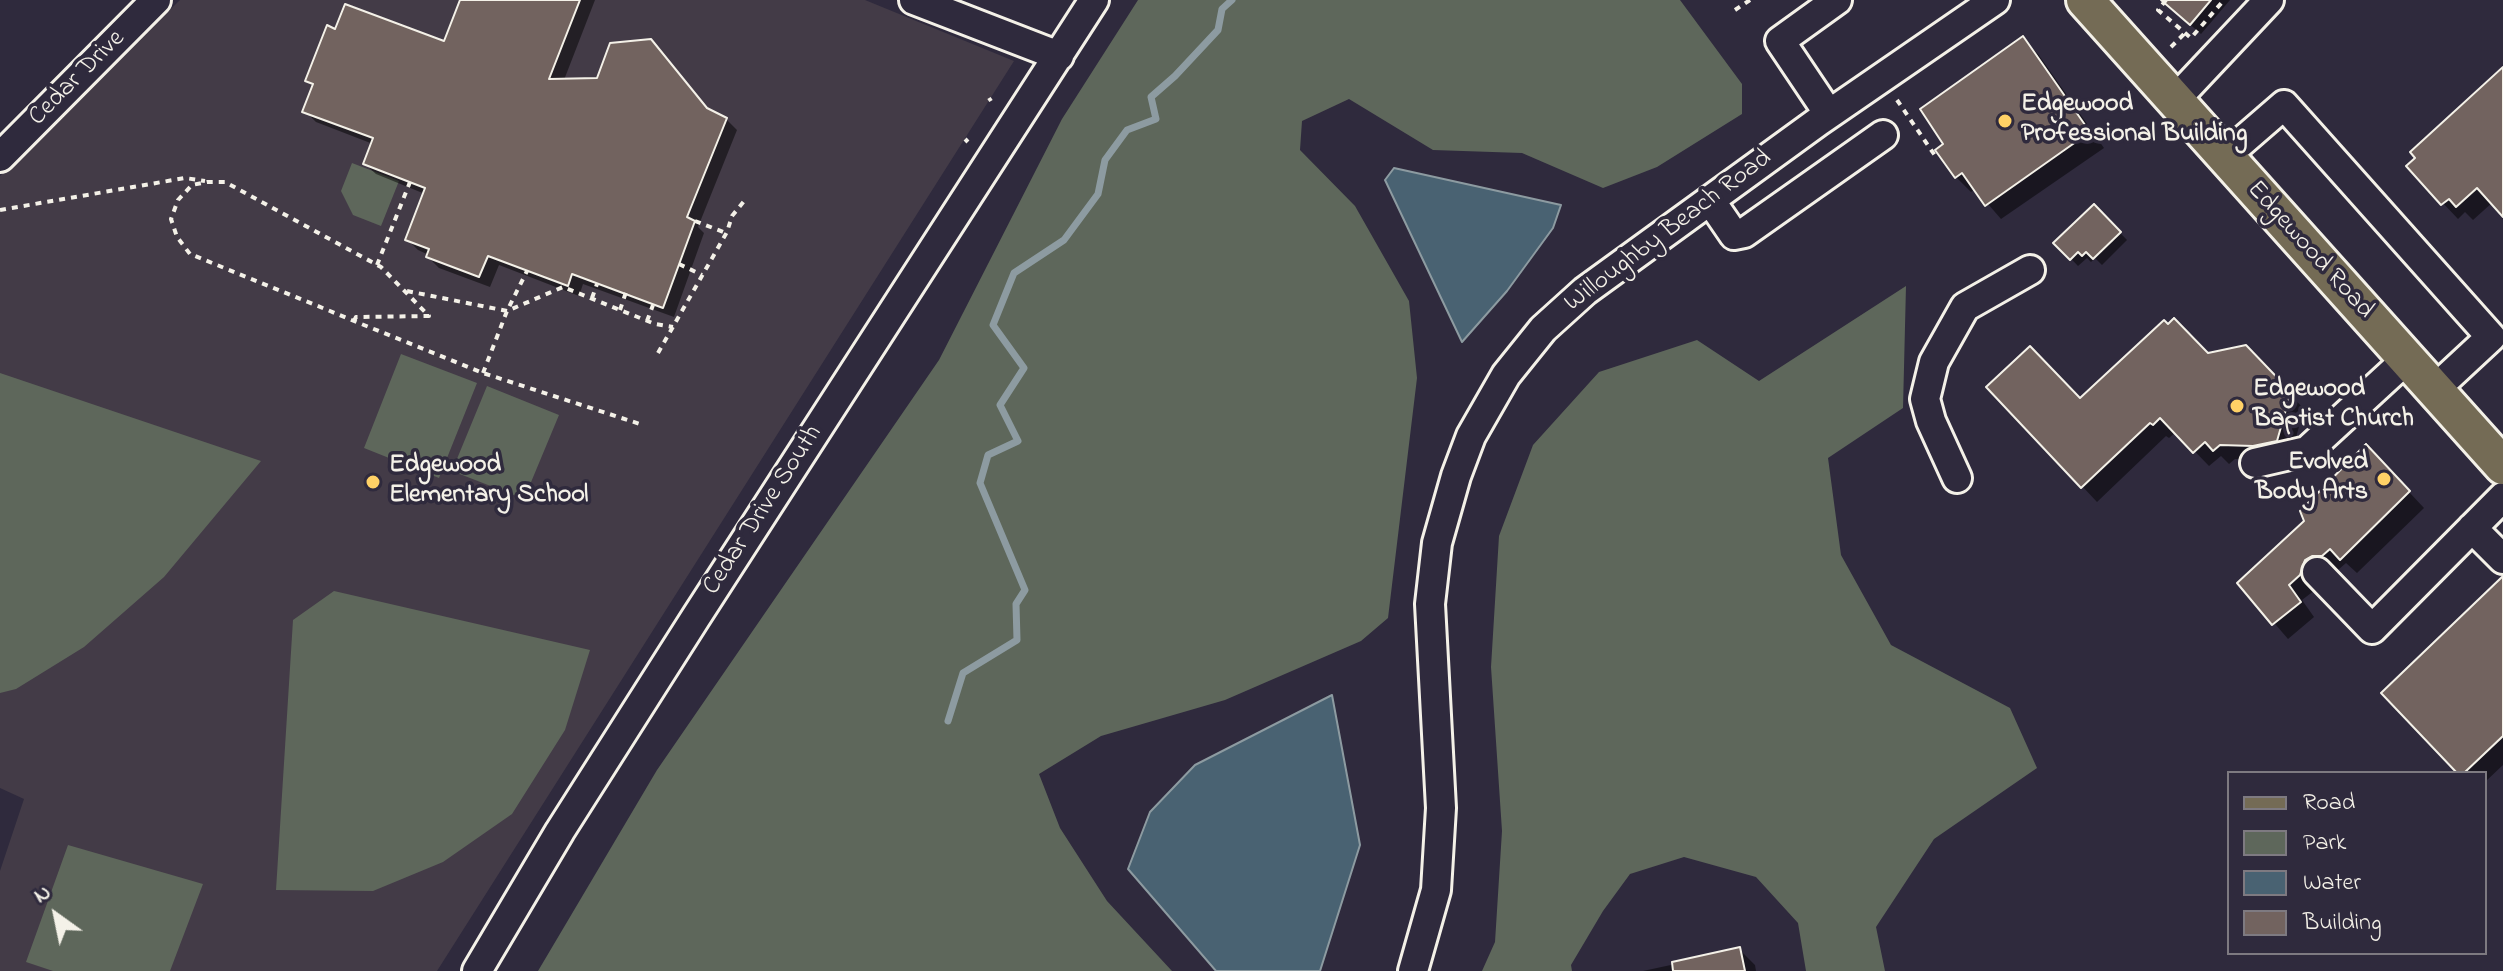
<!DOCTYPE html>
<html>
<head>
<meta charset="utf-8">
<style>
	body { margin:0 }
	#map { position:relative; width:2503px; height:971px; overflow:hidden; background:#2f2a3d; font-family:"Indie Flower",sans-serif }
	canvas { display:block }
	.legend { position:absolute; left:2227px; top:771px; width:260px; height:184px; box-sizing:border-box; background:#2f2a3d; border:2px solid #7e7a81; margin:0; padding:10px 14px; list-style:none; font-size:24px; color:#f4f1e8 }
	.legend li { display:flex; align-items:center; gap:16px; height:40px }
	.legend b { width:40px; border:2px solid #7e7a81 }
	.north { position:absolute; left:16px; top:875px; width:80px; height:80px; -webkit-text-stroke:6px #2f2a3d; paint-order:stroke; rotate:327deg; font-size:22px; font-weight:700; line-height:32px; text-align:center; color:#f4f1e8 }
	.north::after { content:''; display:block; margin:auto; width:28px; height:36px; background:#f4f1e8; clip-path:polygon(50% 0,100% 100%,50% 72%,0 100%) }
</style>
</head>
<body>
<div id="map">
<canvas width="2503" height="971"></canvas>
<ul class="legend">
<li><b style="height:10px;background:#746b55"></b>Road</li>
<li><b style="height:22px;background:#5e675b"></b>Park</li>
<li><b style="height:22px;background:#496272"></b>Water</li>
<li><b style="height:22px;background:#72635f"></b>Building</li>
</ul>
<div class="north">N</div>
</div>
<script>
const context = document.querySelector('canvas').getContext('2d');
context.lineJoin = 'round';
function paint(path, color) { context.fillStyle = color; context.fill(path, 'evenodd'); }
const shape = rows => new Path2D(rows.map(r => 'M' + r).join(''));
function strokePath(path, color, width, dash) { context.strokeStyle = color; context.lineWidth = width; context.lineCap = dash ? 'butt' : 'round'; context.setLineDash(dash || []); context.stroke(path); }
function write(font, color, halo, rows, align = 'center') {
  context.font = font + ' "Indie Flower",sans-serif'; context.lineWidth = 7; context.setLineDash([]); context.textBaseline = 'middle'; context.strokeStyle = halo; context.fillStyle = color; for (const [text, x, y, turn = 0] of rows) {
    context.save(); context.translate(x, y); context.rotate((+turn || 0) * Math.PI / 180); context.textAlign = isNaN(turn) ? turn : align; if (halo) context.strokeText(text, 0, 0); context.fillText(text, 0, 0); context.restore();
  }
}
const built = shape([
	[180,0,865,0,1014,61,437,971,0,971,0,871,24,799,0,788,0,176]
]);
const green = shape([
	[1138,0,1680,0,1742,84,1742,114,1657,167,1603,188,1522,153,1433,150,1349,99,1302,121,1300,150,1355,206,1409,301,1417,378,1388,618,1361,641,1225,700,1101,736,1039,774,1060,828,1107,901,1172,971,538,971,657,770,939,360,1062,119],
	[352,163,399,181,381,226,353,215,341,191],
	[1906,286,1903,408,1828,458,1841,555,1891,645,2010,708,2037,768,1934,839,1876,927,1885,971,1806,971,1798,923,1756,877,1684,857,1630,874,1603,911,1571,965,1572,971,1482,971,1495,942,1502,831,1491,667,1499,536,1533,445,1599,372,1697,340,1759,381],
	[401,354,477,383,439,478,364,448],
	[0,373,261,461,164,577,84,647,16,689,0,693],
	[487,386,559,415,524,499,452,471],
	[334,591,590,650,565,730,512,814,443,862,373,891,276,890,293,620],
	[68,845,203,884,170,971,53,971,26,962]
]);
const water = shape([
	[1394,168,1561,205,1553,228,1507,291,1462,342,1385,180,1394,168],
	[1332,695,1360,845,1320,971,1216,971,1128,869,1150,812,1195,765,1332,695]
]);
const shadow = shape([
	[462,0,595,0,564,80,709,111,726,119,737,130,698,227,704,233,674,317,583,284,579,296,499,265,490,287,439,268,428,257,429,255,418,250,407,239,425,194,376,174,365,164,373,144,316,122,305,111,314,87,308,81,336,31,445,44],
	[2171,0,2230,0,2201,34,2178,14],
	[2023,39,2038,54,2104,148,2001,219,1975,189,1971,192,1956,177],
	[2503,70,2503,214,2493,202,2473,220,2465,212,2458,219,2409,167],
	[2094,206,2127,240,2102,265,2095,258,2091,262,2087,258,2078,266,2056,243],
	[2245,347,2304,409,2291,455,2269,460,2235,459,2229,464,2221,456,2209,466,2176,432,2169,438,2166,436,2097,502,1989,387,2081,401,2208,355],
	[2381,462,2424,508,2357,573,2346,563,2338,570,2328,570,2315,590,2302,600,2314,617,2288,639,2240,583],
	[2503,579,2503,765,2485,782,2485,773,2460,773],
	[1740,950,1755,965,1756,971,1643,971]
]);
const stream = shape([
	[948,721,963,673,1017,640,1016,604,1025,590,980,483,988,455,1018,441,1000,405,1024,368,993,325,1014,273,1064,240,1098,194,1105,160,1127,130,1156,119,1151,97,1175,76,1218,30,1222,9,1232,0]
]);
const building = shape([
	[460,0,580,0,549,79,597,78,610,43,651,39,707,108,727,118,687,217,695,221,663,308,572,274,568,286,488,256,479,277,426,257,429,249,405,240,425,188,363,164,373,138,302,112,313,84,305,81,327,25,335,29,345,4,444,41,460,0],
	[2161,0,2211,0,2190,25,2161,0],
	[2023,36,2090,132,1985,206,1962,173,1955,178,1935,150,1943,144,1920,109,2023,36],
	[2503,67,2503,217,2477,188,2456,207,2449,199,2441,205,2406,166,2415,158,2410,152,2503,67],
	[2094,204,2121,232,2093,259,2086,252,2082,256,2078,252,2070,260,2053,243,2094,204],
	[2174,318,2208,353,2246,345,2291,392,2277,441,2253,446,2220,445,2213,451,2205,442,2193,453,2160,418,2153,425,2150,423,2081,488,1986,387,2030,346,2080,398,2164,320,2168,324,2174,318],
	[2366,444,2410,491,2340,560,2330,549,2322,556,2312,556,2305,560,2300,575,2289,585,2301,602,2272,625,2237,583,2304,521,2300,511,2366,444],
	[2503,576,2503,736,2464,773,2457,773,2381,693,2503,576],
	[1740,947,1745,971,1673,971,1672,962,1740,947]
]);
const path = shape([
	[2166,0,2158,10,2191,38,2224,0],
	[1735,10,1750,0],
	[2171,47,2185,33],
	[989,98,991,101],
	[1897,100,1936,157],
	[965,142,968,139],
	[0,210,185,178,205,181],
	[695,221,726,233],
	[679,264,702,275],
	[377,265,410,182],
	[407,291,507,311,563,287,655,324,673,327],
	[592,298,597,284],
	[620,310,626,292],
	[354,321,356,317,429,316,381,267,225,182,207,182,192,185,178,200,171,219,177,237,190,254,330,311,354,321,483,373,640,424],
	[647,321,653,305],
	[658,353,727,232,732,216,745,200],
	[483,373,507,311,527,271]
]);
const minor = shape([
	[914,0,1059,56],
	[2174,101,2269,0],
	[1829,114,1780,41,1837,0],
	[0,157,156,0],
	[2224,157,2284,105,2491,337,2434,390],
	[1710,200,1734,235,1744,233,1883,135],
	[2255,463,2307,451,2407,359],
	[1957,478,1931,421,1925,399,1934,362,1965,307,2030,270],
	[2472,528,2503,559],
	[2317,572,2372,629,2503,497],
	[477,971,560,831,696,617,1094,0],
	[1413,971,1436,890,1441,808,1430,604,1437,543,1456,476,1471,436,1506,375,1543,329,1585,291,1819,121,1995,0]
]);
const major = shape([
	[2085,0,2503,466]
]);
const markers = [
	[2005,121,8,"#ffd166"],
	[2237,406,8,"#ffd166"],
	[2384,479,8,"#ffd166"],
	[373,482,8,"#ffd166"]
];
const streetNames = [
	["Cedar Drive",78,79,-45],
	["Willoughby Beach Road",1669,232,-37],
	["Edgewood Road",2309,251,48],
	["Cedar Drive South",764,511,-57]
];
const poiNames = [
	["Edgewood",2021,106],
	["Professional Building",2021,136],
	["Edgewood",2253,391],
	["Baptist Church",2253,421],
	["Evolved",2368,464,"right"],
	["Body Arts",2368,494,"right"],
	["Edgewood",389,467],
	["Elementary School",389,497]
];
paint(built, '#433b47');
paint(green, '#5e675b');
paint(water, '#496272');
strokePath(water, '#8d9ba1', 2);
paint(shadow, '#0007');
strokePath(stream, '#8d9ba1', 7);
paint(building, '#72635f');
strokePath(building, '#f4f1e8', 2);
strokePath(minor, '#f4f1e8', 34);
strokePath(major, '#f4f1e8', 42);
strokePath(path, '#f4f1e8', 4, [6, 6]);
strokePath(minor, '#2f2a3d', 28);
strokePath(major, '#746b55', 36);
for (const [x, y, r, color] of markers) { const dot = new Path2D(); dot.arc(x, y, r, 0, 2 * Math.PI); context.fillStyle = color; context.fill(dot); strokePath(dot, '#2f2a3d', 3); }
write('26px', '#f4f1e8', '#2f2a3d', streetNames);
write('bold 26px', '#f4f1e8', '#2f2a3d', poiNames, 'left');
</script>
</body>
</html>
